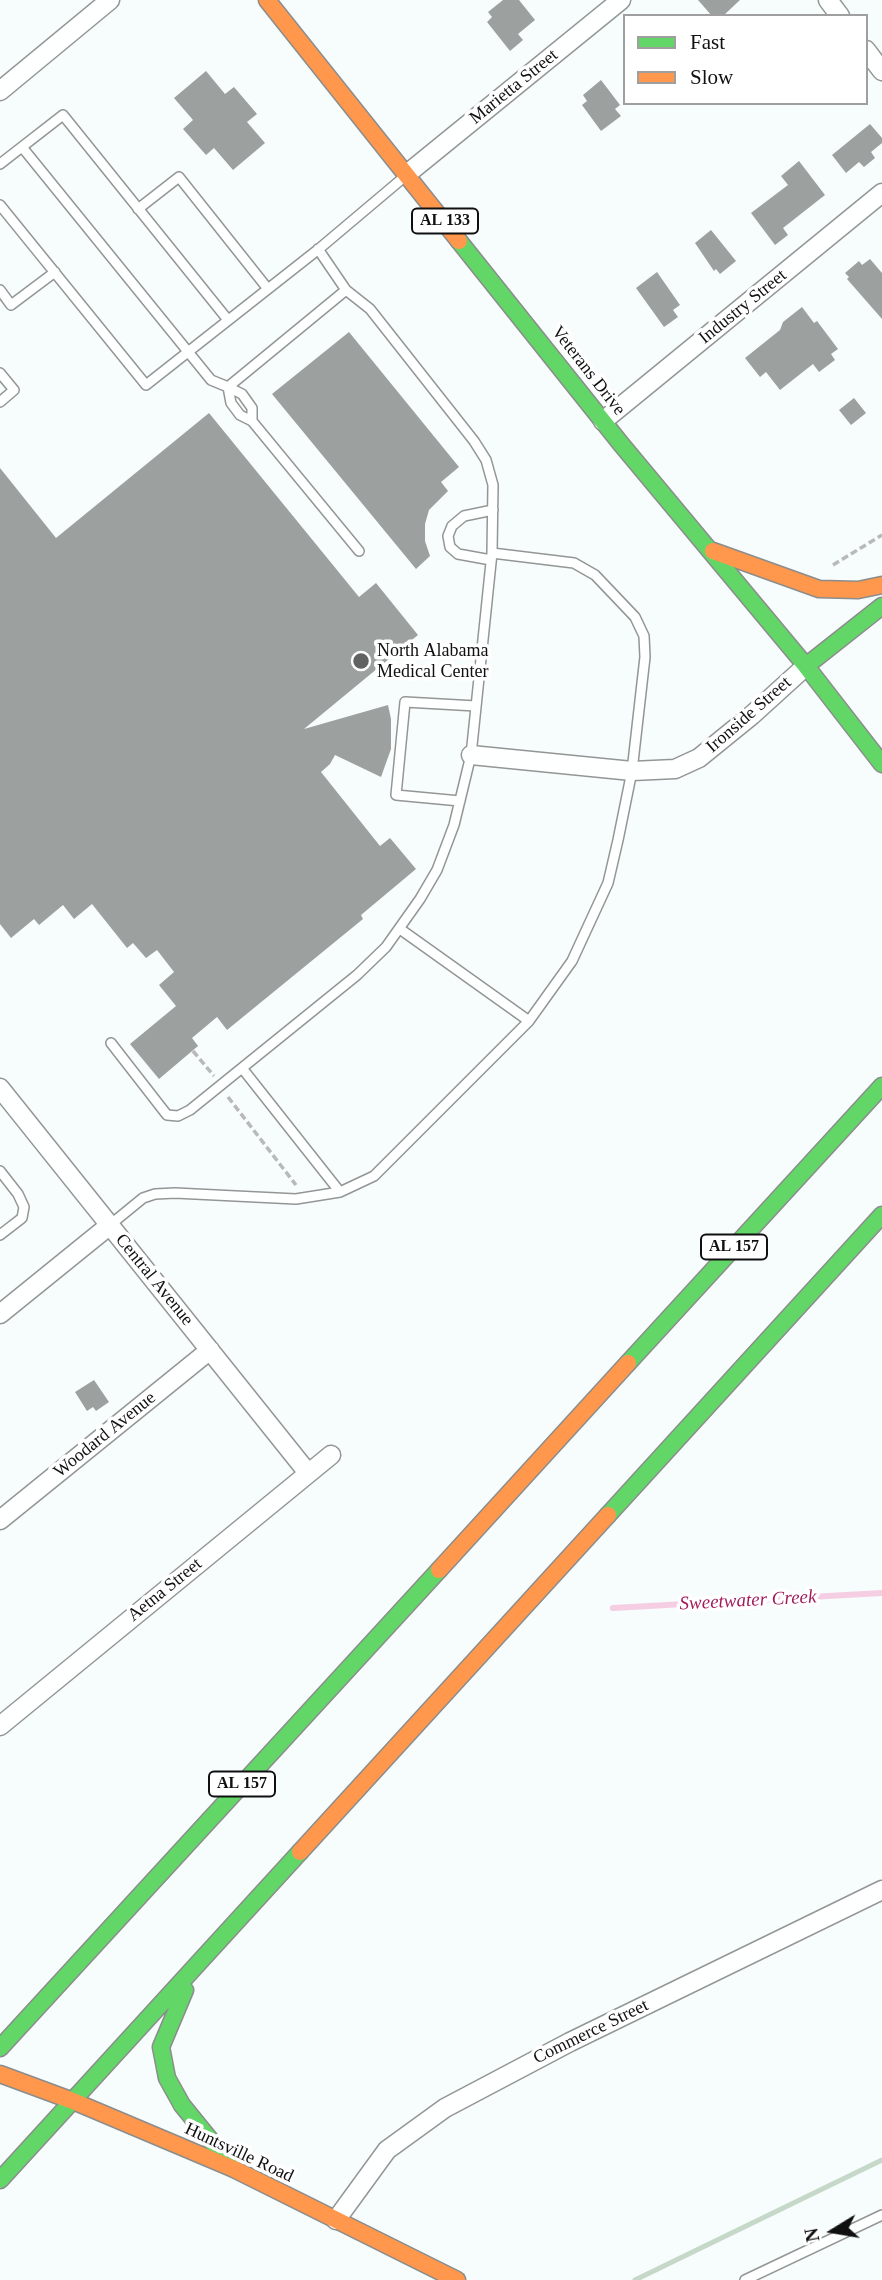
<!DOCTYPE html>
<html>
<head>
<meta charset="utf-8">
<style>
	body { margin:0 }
	#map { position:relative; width:882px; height:2280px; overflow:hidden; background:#f7fcfc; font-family:Georgia,serif }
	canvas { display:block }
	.legend { position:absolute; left:623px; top:14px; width:245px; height:91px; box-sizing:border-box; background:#fff; border:2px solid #9f9f9f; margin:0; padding:9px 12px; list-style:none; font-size:21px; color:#101010 }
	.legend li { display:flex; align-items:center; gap:14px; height:35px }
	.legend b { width:35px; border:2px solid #9f9f9f }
	.north { position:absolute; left:798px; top:2196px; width:70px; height:70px; -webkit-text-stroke:5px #fff; paint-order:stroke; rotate:259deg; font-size:19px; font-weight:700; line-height:28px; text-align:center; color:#101010 }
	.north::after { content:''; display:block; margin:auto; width:24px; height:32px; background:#101010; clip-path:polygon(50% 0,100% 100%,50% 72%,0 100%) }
</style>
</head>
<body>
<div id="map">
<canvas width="882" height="2280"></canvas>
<ul class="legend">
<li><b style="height:9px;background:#63d668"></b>Fast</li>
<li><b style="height:9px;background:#ff974d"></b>Slow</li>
</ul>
<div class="north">N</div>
</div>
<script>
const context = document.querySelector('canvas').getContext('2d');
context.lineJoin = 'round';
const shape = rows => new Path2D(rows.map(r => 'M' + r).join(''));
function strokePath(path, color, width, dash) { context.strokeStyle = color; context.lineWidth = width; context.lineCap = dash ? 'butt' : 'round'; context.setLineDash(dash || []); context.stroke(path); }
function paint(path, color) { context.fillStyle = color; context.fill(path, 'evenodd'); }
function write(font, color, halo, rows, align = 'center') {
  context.font = font + ' Georgia,serif'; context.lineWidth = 7; context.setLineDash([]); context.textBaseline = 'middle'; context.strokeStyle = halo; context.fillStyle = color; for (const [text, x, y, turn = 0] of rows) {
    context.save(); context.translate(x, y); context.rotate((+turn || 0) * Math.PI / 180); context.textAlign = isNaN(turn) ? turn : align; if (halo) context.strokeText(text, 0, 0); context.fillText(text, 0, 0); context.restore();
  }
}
const stream = shape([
	[613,1608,882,1593]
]);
const building = shape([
	[503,0,519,0,535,20,518,34,523,40,510,51,487,22,492,17,488,12],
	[698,0,740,0,723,16,712,16],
	[206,71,225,94,234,87,257,114,247,122,265,143,233,170,214,148,206,155,183,129,193,120,174,98],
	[601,80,620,105,615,109,621,116,601,131,582,105,587,101,583,95],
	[870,124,882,138,882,143,871,152,875,158,864,167,859,162,846,173,832,155],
	[799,161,825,195,783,228,788,235,775,245,751,213,788,185,781,176],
	[711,230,736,261,720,274,716,269,714,271,695,243],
	[870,259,882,273,882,319,847,279,849,277,845,273,859,261,862,265],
	[657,272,680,305,673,310,678,317,664,327,636,288],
	[802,307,814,323,817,321,838,349,831,354,835,360,819,372,813,364,780,390,766,372,760,377,745,358,780,330,783,322],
	[349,332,459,467,441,482,448,491,429,510,425,524,425,541,430,556,416,569,272,394],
	[854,398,866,413,851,425,839,410],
	[209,413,359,597,376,583,418,635,304,729,388,705,391,719,391,749,381,777,335,755,330,764,321,772,380,846,390,838,416,869,361,915,363,919,227,1030,217,1017,192,1038,198,1046,159,1079,130,1044,176,1006,159,985,174,972,157,950,146,958,133,943,127,948,92,904,74,919,63,905,39,925,34,919,11,938,0,924,0,468,56,538],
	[94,1380,109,1402,96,1411,93,1407,87,1411,75,1392]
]);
const path = shape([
	[833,565,882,535],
	[193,1051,214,1076],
	[228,1097,296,1185]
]);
const lane = shape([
	[22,147,211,380,228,387,346,290],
	[0,164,63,115,228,320],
	[0,205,146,385,320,248,403,178],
	[138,209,179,177,268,289],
	[0,290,11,305,55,272],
	[0,373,14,390,0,402],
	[228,387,242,394,252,408,252,421,240,415,231,403,228,387],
	[252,421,359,551],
	[491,560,458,554,450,547,448,536,452,526,464,516,493,510],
	[460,801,396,795,405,702,476,706],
	[400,929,529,1021],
	[111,1043,167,1115,178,1116,190,1110,357,975,386,947,420,899,437,870,454,825,471,755,492,553,493,485,486,460,474,441,370,309,346,290,318,249],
	[242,1068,340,1192],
	[0,1171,18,1194,24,1207,22,1218,0,1235],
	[110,1225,143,1198,155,1194,175,1193,296,1199,340,1192,374,1176,529,1021,572,961,608,883,618,840,632,771,645,657,644,636,635,617,595,575,574,563,492,553],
	[745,2280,882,2215]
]);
const street = shape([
	[828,0,840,16],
	[866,50,882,71],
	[0,91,110,0],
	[407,174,621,0],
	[603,421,882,193],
	[471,755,632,771,675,769,699,758,752,715,806,666],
	[0,1088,308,1473],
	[0,1314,110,1225],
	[0,1520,210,1350],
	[0,1726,331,1455],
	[336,2220,387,2150,445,2108,570,2042,882,1890]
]);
const fast = shape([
	[459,241,621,444,806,666,882,606],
	[806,666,882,764],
	[628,1363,882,1086],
	[608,1515,882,1215],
	[185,1990,161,2047,167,2078,182,2105,234,2169],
	[0,2048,439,1570],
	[0,2180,300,1852]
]);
const slow = shape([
	[267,0,459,241],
	[713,551,819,589,858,590,882,585],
	[439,1570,628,1363],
	[300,1852,608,1515],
	[0,2074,73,2101,234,2169,457,2280]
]);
const rail = shape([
	[635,2280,882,2160]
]);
const markers = [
	[361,661,9,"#616363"]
];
const shields = [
	[445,221,66],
	[734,1247,66],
	[242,1784,66]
];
const shieldNames = [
	["AL 133",445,221],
	["AL 157",734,1247],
	["AL 157",242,1784]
];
const streetNames = [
	["Marietta Street",514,87,-39],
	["Industry Street",743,307,-39],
	["Veterans Drive",588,371,52],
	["Ironside Street",749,715,-41],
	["Central Avenue",154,1280,51],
	["Woodard Avenue",105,1435,-39],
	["Aetna Street",165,1590,-39],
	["Commerce Street",591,2032,-26],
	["Huntsville Road",239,2153,25]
];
const poiNames = [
	["North Alabama",377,651],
	["Medical Center",377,672]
];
const waterNames = [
	["Sweetwater Creek",748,1601,-3]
];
strokePath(stream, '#f6cee4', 6);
paint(building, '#9ca09f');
strokePath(lane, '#949696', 12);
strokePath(street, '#949696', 21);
strokePath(fast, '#8b8d8d', 19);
strokePath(slow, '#8b8d8d', 19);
strokePath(path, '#b8b9b9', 3.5, [7, 3.5]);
strokePath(lane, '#feffff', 9);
strokePath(street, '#feffff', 18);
strokePath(fast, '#63d668', 16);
strokePath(slow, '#ff974d', 16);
strokePath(rail, '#c6d8c7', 5);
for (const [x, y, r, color] of markers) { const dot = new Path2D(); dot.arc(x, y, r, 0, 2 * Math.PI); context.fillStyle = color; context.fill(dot); strokePath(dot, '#fff', 2.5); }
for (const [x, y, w] of shields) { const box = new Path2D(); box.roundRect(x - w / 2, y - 12.5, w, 25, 5); context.fillStyle = '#fff'; context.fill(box); strokePath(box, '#101010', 2); }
write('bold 16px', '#101010', null, shieldNames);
write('18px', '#101010', '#fff', streetNames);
write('18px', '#101010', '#fff', poiNames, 'left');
write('italic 19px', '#a21a5b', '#fff', waterNames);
</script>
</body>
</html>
